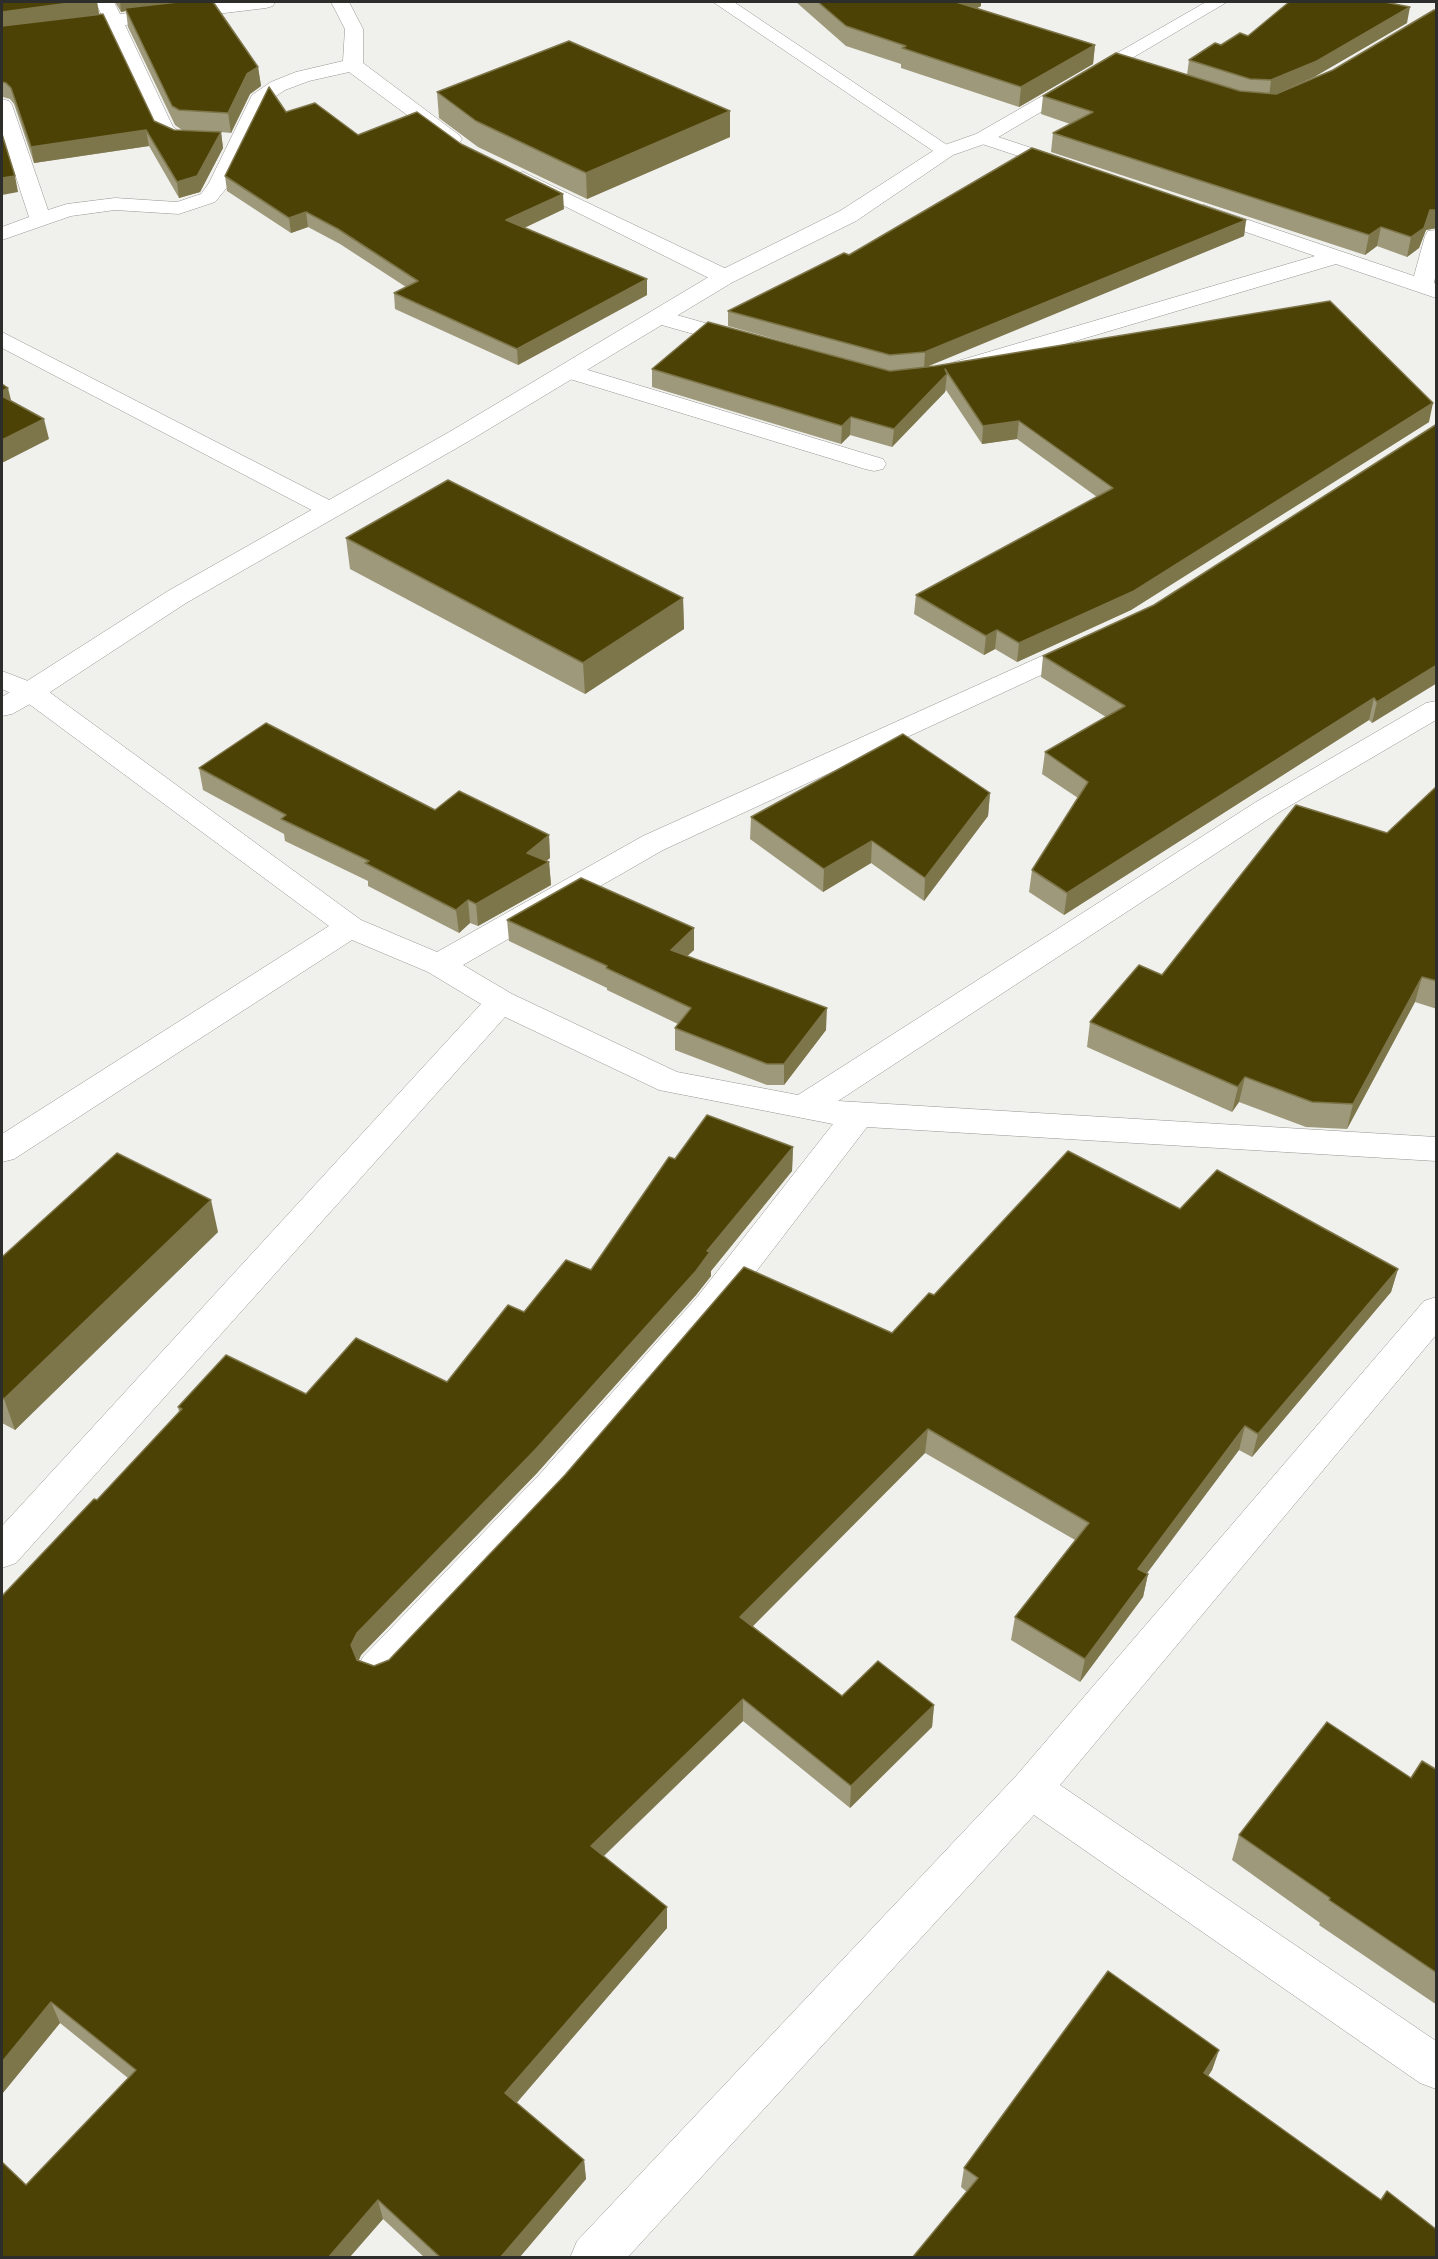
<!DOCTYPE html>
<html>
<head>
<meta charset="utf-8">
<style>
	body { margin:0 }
	#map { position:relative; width:1438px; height:2259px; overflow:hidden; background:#f0f0ed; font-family:Mulish,sans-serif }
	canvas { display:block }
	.frame { position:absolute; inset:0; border:3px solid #2d2d2c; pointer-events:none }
</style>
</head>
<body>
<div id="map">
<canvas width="1438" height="2259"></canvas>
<div class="frame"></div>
</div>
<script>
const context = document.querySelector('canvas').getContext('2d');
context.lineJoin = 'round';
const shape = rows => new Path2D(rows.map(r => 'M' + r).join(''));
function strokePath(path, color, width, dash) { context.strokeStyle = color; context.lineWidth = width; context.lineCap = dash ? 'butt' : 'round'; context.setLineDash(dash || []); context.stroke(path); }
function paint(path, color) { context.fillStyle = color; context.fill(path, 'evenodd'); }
const minor = shape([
	[96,2,114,2,120,14,224,2,275,2,273,6,266,8,125,25,173,127,182,133,206,137,209,141,206,145,177,144,158,135,107,27,2,40,2,28,102,16,96,2],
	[331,2,349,2,363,29,363,63,459,135,462,139,459,143,445,143,349,72,309,81,285,90,267,102,229,185,215,202,179,214,115,210,71,216,2,240,2,227,29,217,2,134,2,99,9,101,12,105,48,210,67,204,115,198,177,202,201,194,209,183,252,95,271,82,296,72,343,61,345,29,331,2],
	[713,2,734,2,956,151,953,155,946,157,939,155,713,2],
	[983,132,1074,162,1077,166,1074,170,1067,172,976,142,973,138,976,134,983,132],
	[523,172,733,272,736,277,733,282,725,284,717,282,516,182,513,178,516,174,523,172],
	[1204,205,1414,276,1425,236,1428,231,1436,230,1436,273,1434,283,1436,284,1436,298,1336,264,967,373,959,375,951,373,947,368,951,363,1315,256,1197,215,1193,211,1197,207,1204,205],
	[659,310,751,336,754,341,751,346,743,348,651,322,648,317,651,312,659,310],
	[2,332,339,505,343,510,339,515,330,518,321,515,2,348,2,332],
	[568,364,883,459,886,464,883,469,874,471,865,469,560,376,556,371,560,366,568,364],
	[1084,637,1093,639,1097,645,1093,651,663,850,463,965,512,994,677,1072,798,1095,1256,802,1426,703,1436,701,1436,720,1276,814,838,1101,1436,1137,1436,1161,867,1127,722,1316,565,1497,391,1681,377,1686,363,1681,357,1669,363,1657,539,1475,698,1296,833,1124,659,1090,505,1017,16,1563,2,1568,2,1526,481,1004,428,972,352,940,14,1159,2,1162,2,1134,329,926,21,698,2,689,2,671,41,686,361,920,437,952,643,836,1084,637],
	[1436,1297,1436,1335,1060,1785,1436,2041,1436,2089,1420,2083,1034,1815,627,2258,570,2258,577,2241,1016,1776,1424,1301,1436,1297]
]);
const tertiary = shape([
	[1206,2,1227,2,990,142,953,155,856,221,733,282,469,441,186,603,41,698,12,714,2,716,2,697,168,591,451,431,717,272,840,211,939,147,976,134,1206,2]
]);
const wall = shape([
	[2,2,97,2,99,14,154,121,174,130,217,132,182,130,175,125,128,27,126,11,121,12,115,2,223,2,214,2,258,67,261,86,250,94,231,133,221,132,223,148,200,192,179,198,149,146,34,163,14,104,10,99,3,97,2,98],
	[796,2,981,2,981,6,977,8,1095,45,1093,64,1019,107,901,68,901,64,846,46],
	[1437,10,1437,228,1426,230,1419,248,1407,257,1377,246,1365,255,1051,152,1053,133,1070,124,1041,114,1043,96,1187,75,1189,60,1221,45,1248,36,1407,23,1314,77,1274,94,1276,94,1333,70],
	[437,92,730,111,730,137,587,199,478,147,439,118],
	[286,112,358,135,461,144,564,209,524,228,647,279,647,295,518,365,395,309,394,293,406,287,340,244,308,227,291,233,227,191,225,176],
	[1246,220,1244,236,924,367,1429,422,1131,610,1017,662,995,649,984,655,914,614,916,595,1097,497,1017,439,982,444,946,390,945,392,892,447,850,435,841,444,652,387,652,369,890,371,913,369,889,371,728,326,728,311,849,255],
	[1437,424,1437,683,1372,723,1369,720,1064,915,1029,892,1032,870,1078,798,1042,774,1045,752,1106,717,1041,677,1043,656,1154,605],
	[346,538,683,598,684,629,585,694,350,569],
	[199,768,435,810,549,835,550,858,546,861,549,862,551,885,478,926,470,923,459,933,368,886,368,881,285,841,284,834,203,790],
	[1437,786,1437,1009,1415,1002,1347,1129,1306,1127,1239,1102,1232,1112,1087,1047,1090,1022,1162,975,1387,833],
	[990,793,988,816,924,901,871,863,823,892,750,839,751,817],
	[507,920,694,928,694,950,687,956,826,1030,784,1085,767,1085,675,1050,675,1028,678,1024,607,990,607,988,509,941],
	[793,1147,792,1171,711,1271,711,1276,696,1295,537,1473,361,1655,359,1660,374,1666,389,1660,892,1333,934,1295,1180,1209,1398,1269,1391,1292,1252,1457,1239,1450,1146,1573,1148,1574,1143,1597,1080,1682,1011,1640,1015,1617,1075,1540,925,1453,753,1626,842,1696,934,1705,932,1727,850,1808,743,1721,604,1856,667,1928,516,2103,584,2160,586,2179,519,2258,425,2258,383,2219,349,2258,2,2258,26,2185,128,2078,60,2023,2,2094,97,1500,179,1412,178,1407,306,1394,447,1382,524,1312,591,1270,675,1159],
	[218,1232,15,1430,2,1423,2,1257],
	[1437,1770,1437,2005,1319,1925,1320,1923,1232,1860,1239,1835],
	[1219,2050,1212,2070,1208,2076,1381,2200,1437,2230,967,2192,961,2187,964,2168]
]);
const shadedWall = shape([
	[77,2,97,2,99,14,2,28,2,12],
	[120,2,223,2,127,11,125,8,126,11,121,12],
	[955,2,981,2,981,6,954,20],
	[1410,7,1407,23,1314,77,1269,97,1271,80],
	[1095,45,1093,64,1019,107,1021,87],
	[258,67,261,86,250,94,231,133,228,113,247,74],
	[730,111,730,137,587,199,586,173],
	[146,130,149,146,34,163,31,147],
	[221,132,223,148,200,192,179,198,177,182],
	[15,176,18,192,2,195,2,178],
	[563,194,564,209,507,236,506,220],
	[1430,210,1437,210,1437,228,1426,230,1419,248,1407,257,1411,237],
	[306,212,308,227,291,233,289,218],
	[1246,220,1244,236,924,368,925,352],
	[1381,227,1377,246,1365,255,1369,235],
	[647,279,647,295,518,365,517,349],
	[947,374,945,392,892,447,894,429],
	[8,388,13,408,2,414,2,391],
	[1433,403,1429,422,1131,610,1017,662,1019,643],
	[851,417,850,435,841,444,842,426],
	[44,419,49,439,2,463,2,440],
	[1019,421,1017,439,982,444,983,426],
	[683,598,684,629,585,694,583,663],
	[997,630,995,649,984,655,986,636],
	[1437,665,1437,683,1372,723,1377,702],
	[1374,698,1369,720,1064,915,1067,893],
	[990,793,988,816,924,901,925,878],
	[549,835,550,858,534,871,549,862,551,885,478,926,476,904,527,853],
	[872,841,871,863,823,892,824,869],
	[468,900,470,923,459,933,456,910],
	[694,928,694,950,671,971,671,950],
	[1422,977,1415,1002,1347,1129,1353,1104],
	[827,1008,826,1030,784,1085,784,1064],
	[1245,1077,1239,1102,1232,1112,1238,1087],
	[793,1147,792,1171,711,1271,711,1276,696,1295,537,1473,361,1655,355,1668,351,1645,357,1633,707,1251],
	[211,1200,218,1232,15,1430,4,1399],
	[1398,1269,1391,1292,1252,1457,1258,1434],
	[1245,1426,1239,1450,1133,1592,1138,1569],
	[928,1429,925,1453,740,1639,740,1617],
	[1148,1574,1143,1597,1080,1682,1085,1659],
	[743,1699,743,1721,592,1867,591,1846],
	[934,1705,932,1727,850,1808,851,1786],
	[667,1907,667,1928,508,2113,505,2093],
	[51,2002,60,2023,2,2094,2,2062],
	[1219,2050,1212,2070,1197,2093,1204,2073],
	[584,2160,586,2179,519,2258,500,2258],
	[378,2200,383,2219,349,2258,328,2258]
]);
const building = shape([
	[2,2,77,2,2,12,2,2],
	[178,2,213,2,258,67,247,74,228,113,179,110,172,106,125,8,178,2],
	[818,2,956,2,1095,45,1021,87,902,48,906,46,846,26,818,2],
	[1289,2,1385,2,1410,7,1317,61,1271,80,1250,79,1189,60,1215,43,1221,45,1240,33,1248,36,1289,2],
	[1434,10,1437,10,1437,210,1430,210,1424,228,1411,237,1381,227,1369,235,1053,133,1093,112,1043,96,1116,53,1240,91,1276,94,1333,70,1434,10],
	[103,14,154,121,174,130,221,132,197,176,177,182,146,130,31,147,11,88,6,83,2,82,2,26,103,14],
	[569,41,730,111,586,173,476,121,437,92,569,41],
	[269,87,286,112,315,103,358,135,417,112,461,144,563,194,506,220,647,279,517,349,394,293,418,281,338,229,306,212,289,218,225,176,269,87],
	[2,134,15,176,2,178,2,134],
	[1032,148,1246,220,925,352,890,355,728,311,844,253,849,255,1032,148],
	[1330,301,1433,403,1134,591,1019,643,997,630,986,636,916,595,1113,488,1019,421,983,426,945,369,947,374,894,429,851,417,842,426,652,369,708,322,890,371,935,366,1330,301],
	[2,384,8,388,2,391,2,384],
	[2,396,44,419,2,440,2,396],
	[1437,424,1437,665,1377,702,1374,698,1067,893,1032,870,1088,782,1045,752,1125,706,1043,656,1154,605,1437,424],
	[448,480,683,598,583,663,346,538,448,480],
	[266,723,435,810,459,791,549,835,527,853,549,862,476,904,468,900,456,910,365,863,369,861,281,819,286,815,199,768,266,723],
	[903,734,990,793,925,878,872,841,824,869,751,817,903,734],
	[1437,786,1437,981,1422,977,1353,1104,1312,1102,1245,1077,1238,1087,1090,1022,1139,965,1162,975,1296,805,1387,833,1437,786],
	[581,878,694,928,671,950,827,1008,784,1064,767,1064,675,1028,691,1008,606,968,607,966,507,920,581,878],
	[707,1115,793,1147,707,1251,710,1252,696,1271,535,1450,357,1633,351,1645,357,1660,374,1666,389,1660,565,1475,744,1267,892,1333,929,1293,934,1295,1068,1151,1180,1209,1217,1170,1398,1269,1258,1434,1245,1426,1138,1569,1148,1574,1085,1659,1015,1617,1089,1523,928,1429,740,1617,842,1696,878,1661,934,1705,851,1786,743,1699,591,1846,667,1907,505,2093,584,2160,500,2258,441,2258,378,2200,328,2258,2,2258,2,2162,26,2185,136,2070,51,2002,2,2062,2,1596,94,1499,97,1500,182,1409,178,1407,226,1355,306,1394,356,1338,447,1382,508,1305,524,1312,566,1260,591,1270,669,1157,675,1159,707,1115],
	[117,1153,211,1200,4,1399,2,1397,2,1257,117,1153],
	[1327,1722,1411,1778,1422,1761,1437,1770,1437,1973,1329,1900,1330,1898,1239,1835,1327,1722],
	[1108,1971,1219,2050,1204,2073,1381,2200,1387,2191,1437,2230,1437,2258,912,2258,978,2178,964,2168,1108,1971]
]);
strokePath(minor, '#969592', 1);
strokePath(tertiary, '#969592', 1);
paint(minor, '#fff');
paint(tertiary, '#fff');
paint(wall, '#9e997a');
paint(shadedWall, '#7e764b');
paint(building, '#4d4206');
strokePath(building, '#7e764b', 1.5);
</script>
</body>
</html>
